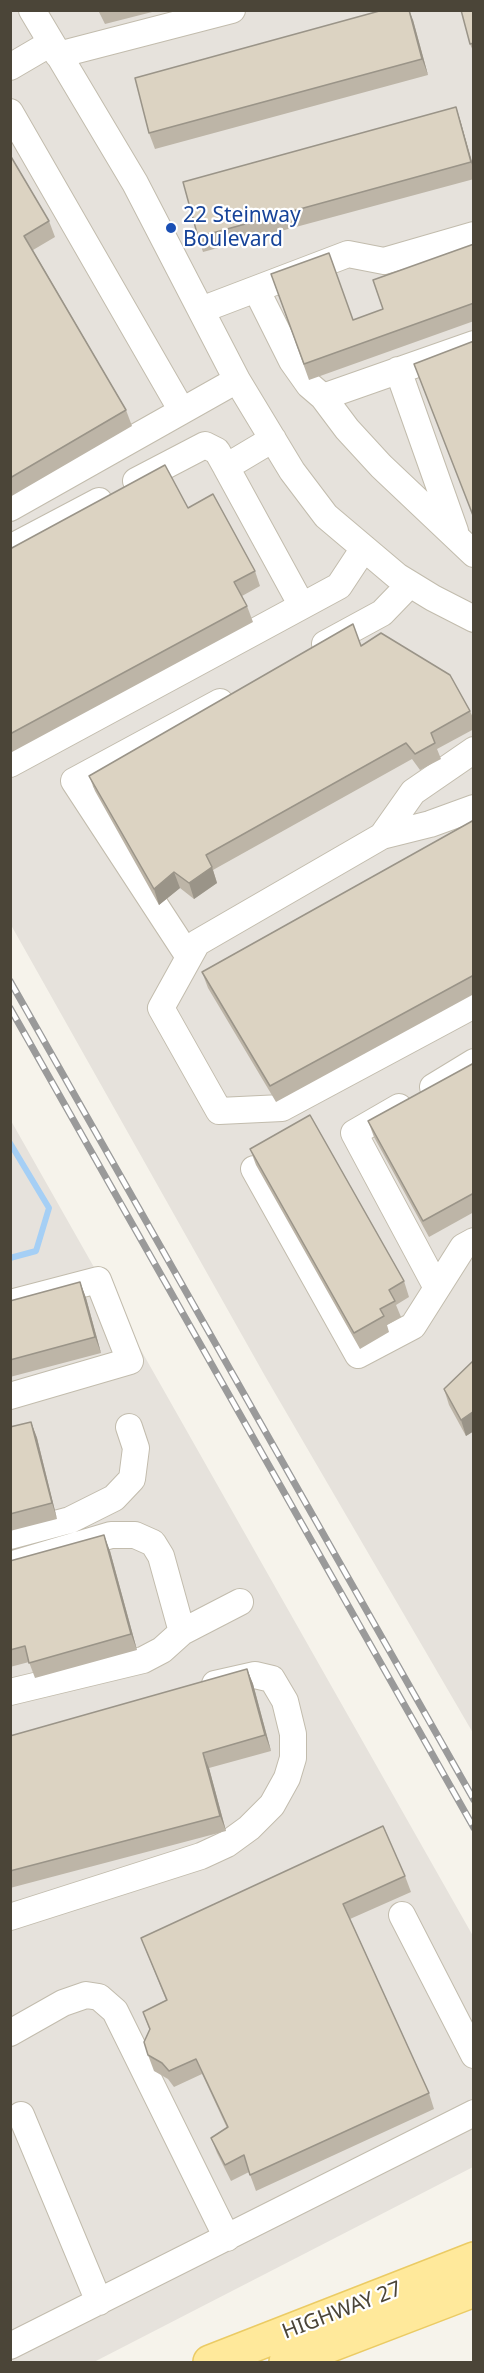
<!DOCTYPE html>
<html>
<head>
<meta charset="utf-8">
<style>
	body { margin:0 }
	#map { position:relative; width:484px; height:2373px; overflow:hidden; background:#f6f3eb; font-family:"Noto Sans",sans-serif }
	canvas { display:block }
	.frame { position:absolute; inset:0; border:12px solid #4b4538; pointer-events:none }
</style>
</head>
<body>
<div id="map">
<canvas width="484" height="2373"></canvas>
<div class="frame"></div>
</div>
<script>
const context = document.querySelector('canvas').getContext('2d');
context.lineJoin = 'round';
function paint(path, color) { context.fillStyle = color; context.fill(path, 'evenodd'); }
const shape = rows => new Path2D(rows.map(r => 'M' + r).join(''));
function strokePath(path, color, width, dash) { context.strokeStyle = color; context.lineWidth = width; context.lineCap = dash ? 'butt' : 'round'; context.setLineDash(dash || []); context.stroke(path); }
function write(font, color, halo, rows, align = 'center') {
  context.font = font + ' "Noto Sans",sans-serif'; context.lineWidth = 4.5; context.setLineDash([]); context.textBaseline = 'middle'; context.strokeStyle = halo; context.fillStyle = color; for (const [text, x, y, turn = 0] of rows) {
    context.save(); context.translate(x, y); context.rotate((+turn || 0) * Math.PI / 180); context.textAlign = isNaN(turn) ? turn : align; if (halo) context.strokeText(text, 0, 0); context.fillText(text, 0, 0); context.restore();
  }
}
const industrial = shape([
	[10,11,473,11,473,1733,265,1376,11,925],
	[10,1119,473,1936,473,2167,94,2362,11,2362]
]);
const stream = shape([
	[10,1143,49,1208,36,1251,10,1258]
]);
const minor = shape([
	[32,10,135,183,237,380,292,471,326,516,397,576,433,598,474,619],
	[58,55,232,10],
	[10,67,51,43],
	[10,112,182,411],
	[256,289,292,361,309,385,323,397],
	[201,310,348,254,384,261,474,235],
	[474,344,323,397,347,429,381,466,474,554],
	[398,370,455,531],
	[226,467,302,606],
	[136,481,205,445,217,451,226,467,273,439],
	[10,508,237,380],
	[10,548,99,501],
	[325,644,382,613,410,584],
	[10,764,339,586,364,548],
	[474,808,430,824,382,836,197,943,161,1008,219,1111,282,1108,474,1005],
	[382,836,413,792,474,750],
	[189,957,74,781,220,702],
	[433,1087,474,1062],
	[399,1107,354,1133,437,1288],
	[254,1169,358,1355,413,1326,463,1247,474,1241],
	[10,1303,98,1280,130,1361,10,1396],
	[10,1536,70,1520,114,1498,132,1479,136,1448,129,1427],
	[10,1565,111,1535,135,1535,153,1543,161,1556,182,1632,162,1650,143,1660,10,1692],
	[182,1632,240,1602],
	[402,1915,474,2055],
	[10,1917,201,1856,227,1844,249,1828,272,1805,287,1778,293,1758,293,1734,285,1701,272,1679,255,1675,215,1684],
	[10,2033,63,2003,86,1995,99,1997,115,2011,227,2238],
	[21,2115,99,2302],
	[10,2346,474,2113]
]);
const major = shape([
	[210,2362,474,2259],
	[286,2362,474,2290]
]);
const rail = shape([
	[10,981,474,1800],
	[10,1008,474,1828]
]);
const wall = shape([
	[98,10,160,10,105,24],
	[474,10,474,53,470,44],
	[413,20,428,75,155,149,149,133],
	[456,107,461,123,474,168,474,179,203,252,198,237],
	[10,155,49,221,55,237,33,250,126,410,132,426,10,497],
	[474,244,474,321,309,380,271,274,353,320,383,309],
	[188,508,255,571,260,586,242,596,247,606,253,622,12,752,10,749,10,549],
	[361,646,470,711,474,720,474,729,437,749,441,759,420,770,412,759,213,870,217,883,194,899,180,888,159,905,95,791,89,776],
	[474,820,474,994,276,1102,208,988,202,972],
	[474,1063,474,1212,429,1237,374,1137,368,1121],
	[250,1149,404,1281,409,1297,396,1305,401,1317,387,1325,389,1332,360,1349,256,1165],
	[80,1282,86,1298,101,1353,10,1377,10,1301],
	[474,1360,474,1431,466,1436,449,1405,444,1389],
	[31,1422,37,1438,57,1519,10,1531,10,1427],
	[110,1551,137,1650,35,1678,29,1662,10,1667,10,1561],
	[247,1669,253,1684,271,1751,209,1768,226,1831,10,1888,10,1736],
	[405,1876,411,1892,350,1919,429,2093,434,2109,256,2191,249,2172,231,2181,217,2153,211,2138,227,2128,202,2074,174,2087,168,2079,154,2071,148,2055,150,2031,143,2012,166,2000,141,1938]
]);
const shadedWall = shape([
	[409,10,413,20,428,75,422,59],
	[456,107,461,123,474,170,471,162],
	[212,867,217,883,194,899,189,883],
	[174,872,180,888,159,905,154,889],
	[80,1282,86,1298,101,1353,95,1337],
	[474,1411,474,1431,466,1436,461,1420],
	[31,1422,37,1438,57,1519,52,1503],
	[104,1535,110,1551,137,1650,131,1634],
	[247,1669,253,1684,271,1751,265,1735],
	[203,1753,209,1768,226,1831,220,1816]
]);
const building = shape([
	[383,10,409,10,422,59,149,133,135,78,383,10],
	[461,10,474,10,474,43,470,44,461,10],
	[456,107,471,162,198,237,183,182,456,107],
	[10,155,49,221,24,236,126,410,10,478,10,155],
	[474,244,474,303,304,364,271,274,329,253,353,320,383,309,373,280,474,244],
	[474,341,474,518,414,364,474,341],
	[165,465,188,508,213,494,255,571,234,582,247,606,10,734,10,549,165,465],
	[353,624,361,646,381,633,450,675,470,711,431,733,435,743,415,754,406,743,206,855,212,867,189,883,174,872,154,889,89,776,353,624],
	[474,820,474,975,270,1086,202,972,474,820],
	[474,1063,474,1193,423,1221,368,1121,474,1063],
	[310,1115,404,1281,389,1290,395,1301,380,1309,384,1316,354,1333,250,1149,310,1115],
	[80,1282,95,1337,10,1360,10,1301,80,1282],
	[474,1360,474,1411,461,1420,444,1389,474,1360],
	[31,1422,52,1503,10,1514,10,1427,31,1422],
	[104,1535,131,1634,29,1663,25,1646,10,1650,10,1561,104,1535],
	[247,1669,265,1735,203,1753,220,1816,10,1871,10,1736,247,1669],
	[383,1826,405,1876,343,1904,429,2093,250,2175,244,2155,225,2165,211,2138,228,2127,196,2059,169,2071,162,2063,148,2055,144,2042,150,2029,143,2012,167,2000,141,1938,383,1826]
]);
const markers = [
	[171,228,6,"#1a4fb4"]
];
const transitNames = [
	["22 Steinway",183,216],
	["Boulevard",183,240]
];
const streetNames = [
	["HIGHWAY 27",342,2311,-21]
];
paint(industrial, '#e6e2dc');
strokePath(stream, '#a5cff5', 6);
strokePath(minor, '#c2bcad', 28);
strokePath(major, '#ebcb64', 36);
strokePath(minor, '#fff', 26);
strokePath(major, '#ffe99b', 33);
strokePath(rail, '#9a9a9a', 7);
strokePath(rail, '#fff', 4.5, [14]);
paint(wall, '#bdb5a7');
paint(shadedWall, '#9a9488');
paint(building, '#dcd3c2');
strokePath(building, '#9a9488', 1.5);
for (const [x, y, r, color] of markers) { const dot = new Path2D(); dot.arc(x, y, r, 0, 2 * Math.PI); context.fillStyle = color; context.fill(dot); strokePath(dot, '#fff', 2); }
write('21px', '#164399', '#fff', transitNames, 'left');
write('21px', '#4b4538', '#fff', streetNames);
</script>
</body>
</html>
